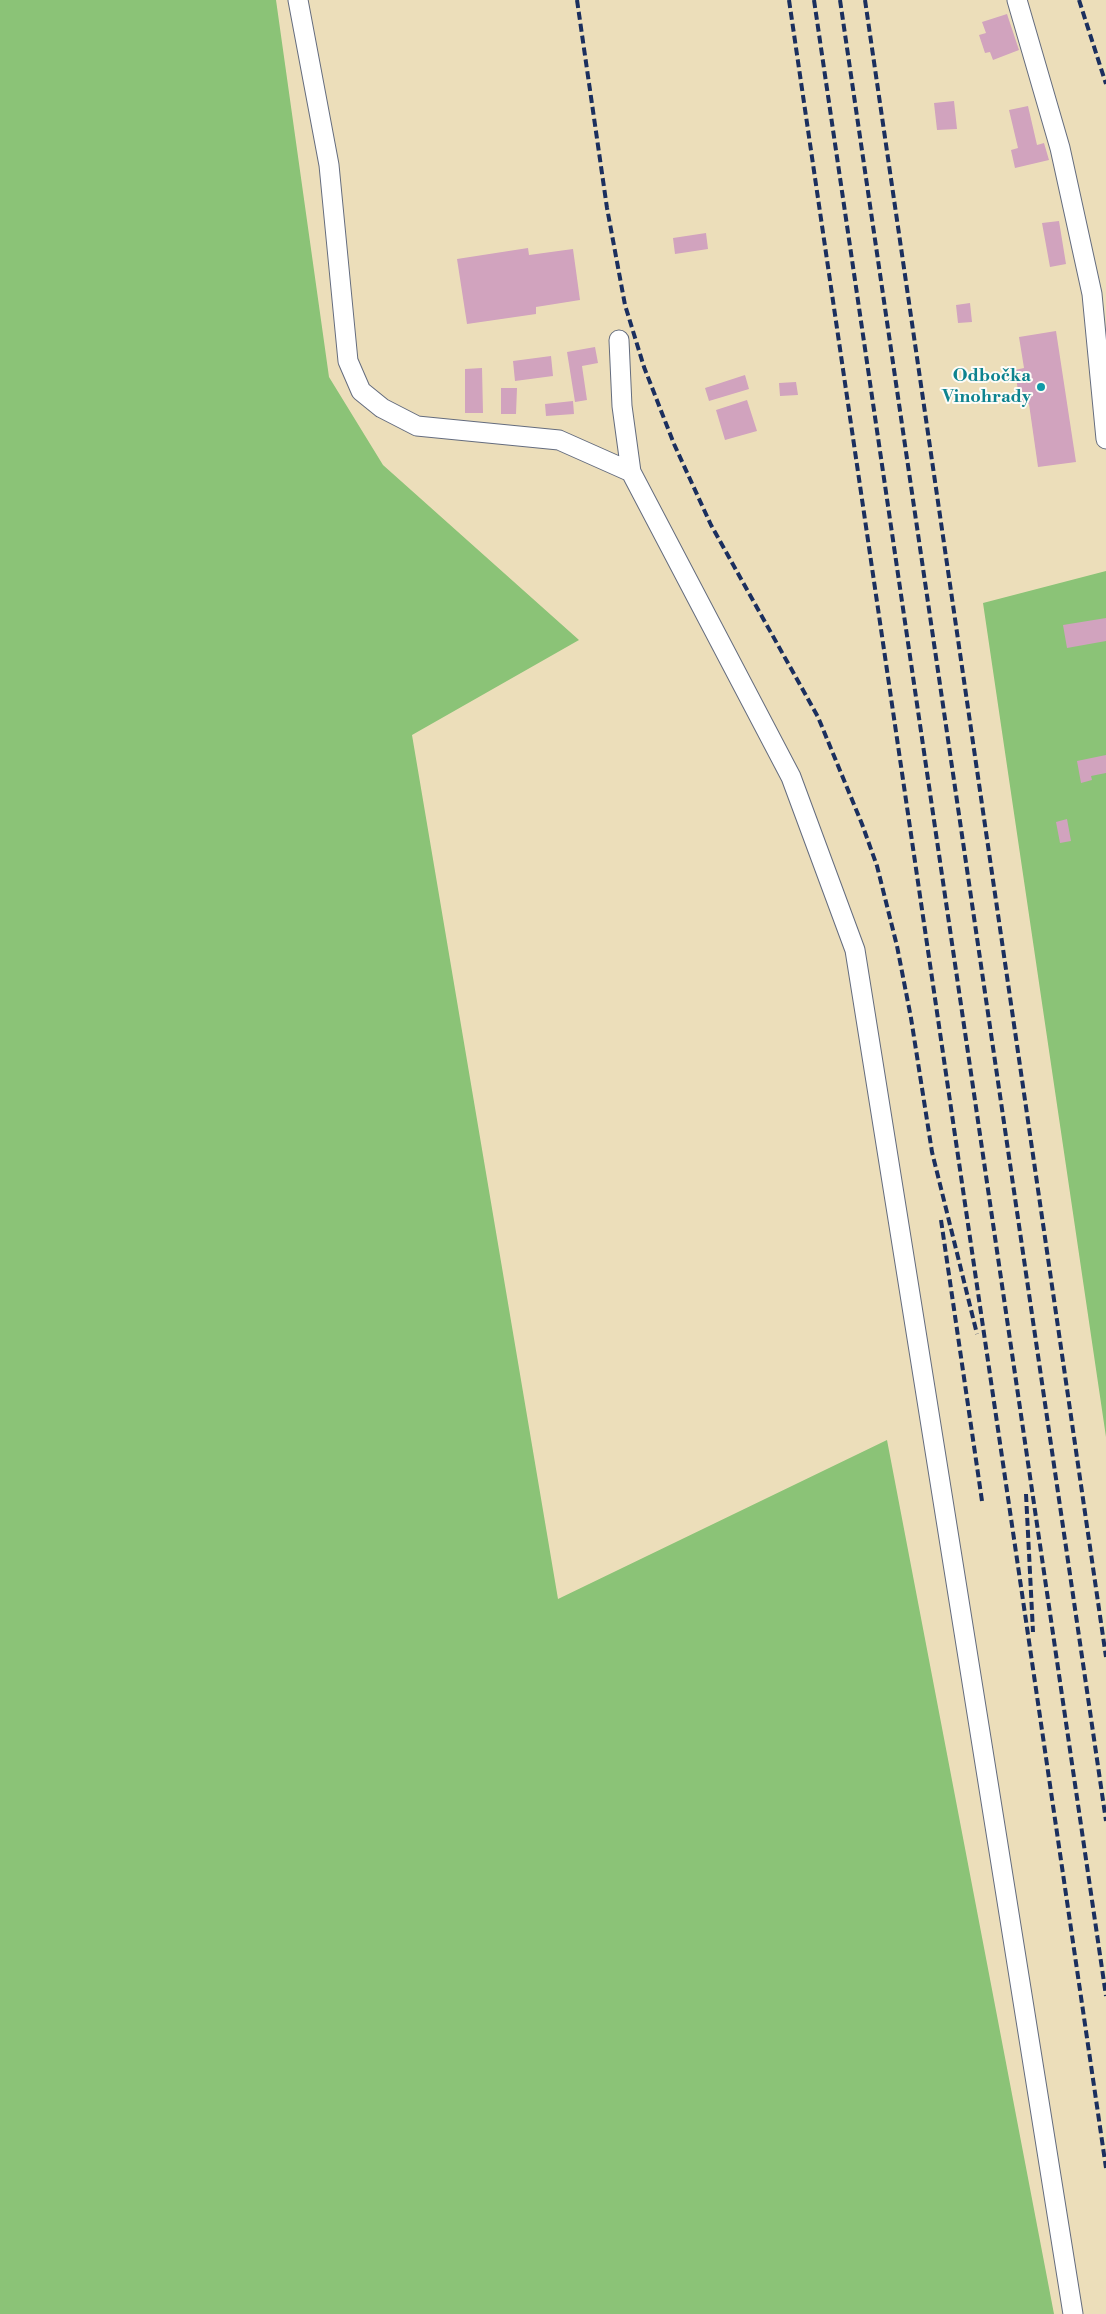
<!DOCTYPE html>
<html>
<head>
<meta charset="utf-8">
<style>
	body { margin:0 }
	canvas { display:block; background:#ecdeba }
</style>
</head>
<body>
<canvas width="1106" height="2314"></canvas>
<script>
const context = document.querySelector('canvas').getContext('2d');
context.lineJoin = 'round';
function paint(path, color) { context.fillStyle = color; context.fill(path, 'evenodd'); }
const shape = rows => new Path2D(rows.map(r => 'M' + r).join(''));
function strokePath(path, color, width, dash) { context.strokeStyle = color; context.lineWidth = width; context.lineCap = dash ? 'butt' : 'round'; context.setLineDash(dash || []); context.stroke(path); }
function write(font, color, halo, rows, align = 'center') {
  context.font = font + ' "Libre Bodoni",serif'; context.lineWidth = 4; context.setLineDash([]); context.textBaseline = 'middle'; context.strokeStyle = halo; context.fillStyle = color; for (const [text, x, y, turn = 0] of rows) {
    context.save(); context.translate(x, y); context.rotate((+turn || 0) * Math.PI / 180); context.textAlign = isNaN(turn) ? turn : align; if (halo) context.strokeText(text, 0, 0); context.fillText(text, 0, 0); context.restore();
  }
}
const green = shape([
	[0,0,276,0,329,377,383,465,579,640,412,735,558,1599,887,1440,1054,2314,0,2314],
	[1106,571,1106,1437,983,603]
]);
const building = shape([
	[1007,14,1019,50,993,60,990,52,985,53,979,35,986,33,982,22],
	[954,101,957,129,937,130,934,103],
	[1028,106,1037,145,1044,143,1049,160,1015,168,1011,150,1018,148,1009,110],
	[1059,221,1066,264,1050,267,1042,223],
	[706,233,708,249,675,254,673,238],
	[528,248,529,255,573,249,580,300,536,307,536,314,467,324,457,259],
	[970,303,972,322,958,323,956,305],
	[1056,331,1076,462,1038,467,1029,404,1020,405,1015,370,1024,368,1019,337],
	[595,347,598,363,582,366,587,400,575,402,567,352],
	[551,356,553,376,515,381,513,361],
	[482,368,483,413,465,413,465,369],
	[745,375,749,389,709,401,705,388],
	[796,382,798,395,780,396,779,383],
	[501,388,517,388,516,414,501,414],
	[747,400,757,431,725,440,716,410],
	[573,401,574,414,546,416,545,404],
	[1106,618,1106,641,1067,648,1063,625],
	[1106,755,1106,773,1091,776,1092,780,1081,783,1077,761],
	[1067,819,1071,841,1060,843,1056,822]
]);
const lane = shape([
	[298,0,329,165,348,361,361,391,382,408,417,426,559,440,631,472,791,777,855,950,1073,2314],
	[1017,0,1060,148,1092,294,1106,439],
	[619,340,622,406,631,472]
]);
const rail = shape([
	[577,0,607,208,625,305,644,367,674,444,711,525,818,717,862,824,877,866,897,946,911,1018,932,1152,977,1334],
	[789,0,1106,2168],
	[814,0,1106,1996],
	[840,0,1106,1821],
	[865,0,1106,1657],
	[1079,0,1106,84],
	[941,1220,982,1501],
	[1026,1494,1033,1632]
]);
const markers = [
	[1041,387,5,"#0f9aa8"]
];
const cultureNames = [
	["Odbočka",1031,377],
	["Vinohrady",1031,398]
];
paint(green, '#8bc377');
paint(building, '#d1a3be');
strokePath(lane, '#646c7e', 21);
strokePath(lane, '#fff', 19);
strokePath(rail, '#1b2f5e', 4, [8, 4]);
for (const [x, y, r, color] of markers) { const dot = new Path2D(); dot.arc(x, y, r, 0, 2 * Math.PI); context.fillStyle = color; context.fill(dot); strokePath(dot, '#fdfcf7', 2); }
write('bold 18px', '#0d838f', '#fdfcf7', cultureNames, 'right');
</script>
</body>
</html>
